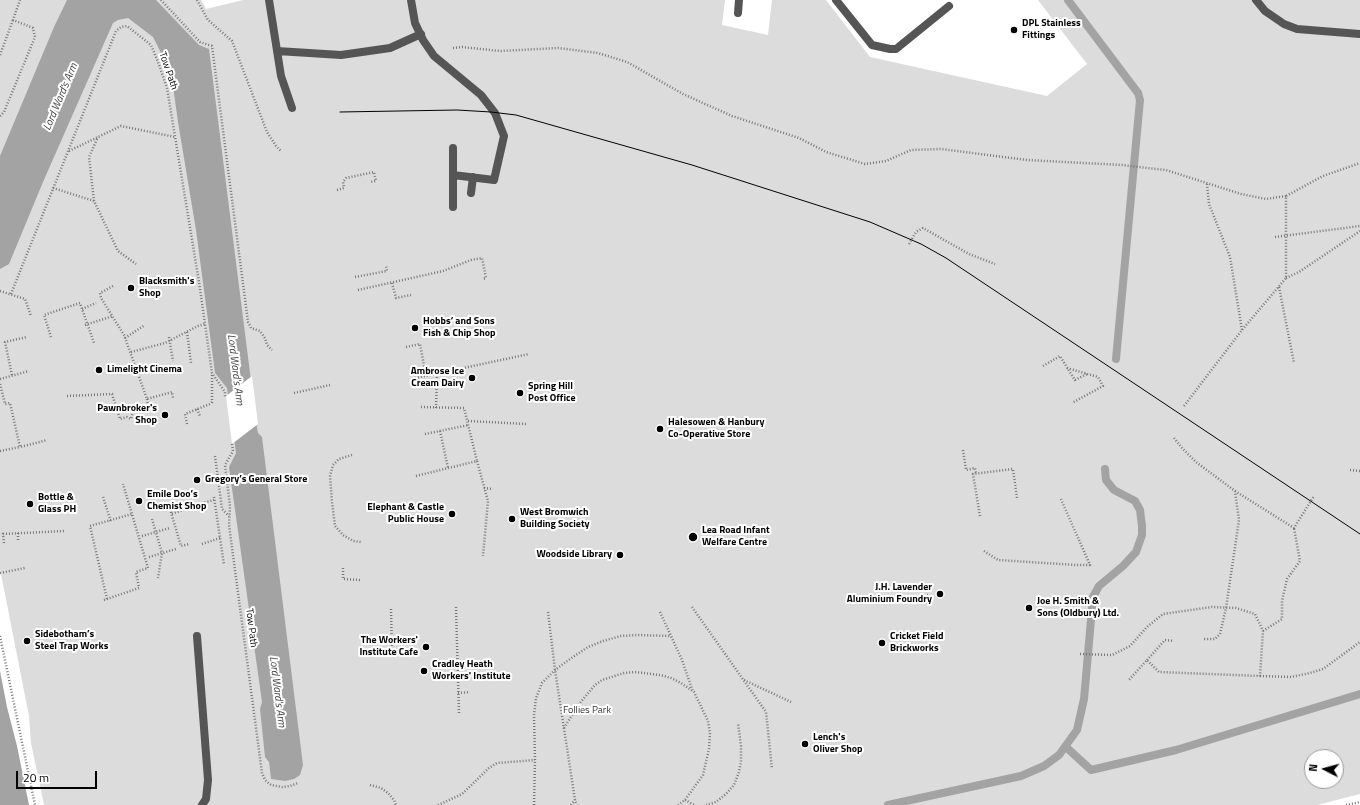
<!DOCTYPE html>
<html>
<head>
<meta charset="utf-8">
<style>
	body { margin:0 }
	#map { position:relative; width:1360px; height:805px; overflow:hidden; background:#fff; font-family:"Titillium Web",sans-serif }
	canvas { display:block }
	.north { position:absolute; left:1304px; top:749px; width:40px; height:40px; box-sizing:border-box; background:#fff; border:1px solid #999; border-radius:50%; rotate:276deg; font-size:11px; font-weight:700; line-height:16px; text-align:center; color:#000 }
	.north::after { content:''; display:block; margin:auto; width:14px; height:18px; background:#000; clip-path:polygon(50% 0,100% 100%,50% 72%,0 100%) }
	.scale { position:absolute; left:16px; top:771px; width:81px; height:18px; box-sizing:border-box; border:2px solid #000; border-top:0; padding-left:5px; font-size:12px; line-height:14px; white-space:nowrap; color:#000; -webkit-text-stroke:3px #fff; paint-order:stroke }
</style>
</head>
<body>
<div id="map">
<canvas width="1360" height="805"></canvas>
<div class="north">N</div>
<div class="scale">20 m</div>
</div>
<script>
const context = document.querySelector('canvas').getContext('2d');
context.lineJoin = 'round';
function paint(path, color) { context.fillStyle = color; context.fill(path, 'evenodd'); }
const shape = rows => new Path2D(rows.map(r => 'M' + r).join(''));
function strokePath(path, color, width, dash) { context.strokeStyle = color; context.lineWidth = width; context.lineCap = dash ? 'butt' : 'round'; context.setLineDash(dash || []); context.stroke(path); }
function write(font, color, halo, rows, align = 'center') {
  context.font = font + ' "Titillium Web",sans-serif'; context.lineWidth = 4; context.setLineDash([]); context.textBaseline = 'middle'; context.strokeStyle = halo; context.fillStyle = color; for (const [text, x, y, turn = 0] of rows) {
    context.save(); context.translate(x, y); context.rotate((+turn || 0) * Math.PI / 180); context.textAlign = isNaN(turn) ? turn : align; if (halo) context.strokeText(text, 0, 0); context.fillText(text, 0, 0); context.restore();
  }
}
const green = shape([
	[0,0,201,0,206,9,243,0,725,0,722,25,768,35,772,0,826,0,870,57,1047,96,1087,64,1038,0,1360,0,1360,794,1317,805,44,805,31,743,29,716,0,569],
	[1312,757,1336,757,1336,781,1312,781]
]);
const water = shape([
	[67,0,156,0,199,45,209,49,257,428,258,433,262,437,303,765,300,775,294,779,285,781,271,779,269,762,265,757,260,709,262,702,229,467,236,453,227,388,215,373,196,230,178,122,173,86,168,67,153,37,128,18,118,20,113,23,43,182,9,264,0,269,0,156,54,27],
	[0,671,7,707,17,746,29,805,0,805]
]);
const pier = shape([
	[252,376,258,424,232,444,226,396]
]);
const stream = shape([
	[1068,0,1138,93,1140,100,1116,359],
	[1066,747,1091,770,1176,750,1360,694],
	[888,805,1021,776,1044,766,1059,755,1077,730,1084,699,1093,597,1099,586,1123,566,1136,552,1142,535,1142,526,1140,510,1135,501,1114,490,1106,480,1105,469]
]);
const path = shape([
	[161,0,200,42,212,46,248,322,251,328,260,331,265,338,267,345,272,350],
	[197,0,208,20,232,41,267,132,276,146,281,151],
	[453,48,462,47,500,51,558,48,598,53,627,62,683,94,732,116,799,138,826,152,865,164,886,161,911,150,941,149,1027,160,1122,165,1147,168,1166,170,1241,194,1266,199,1286,196],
	[0,55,13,20],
	[0,116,4,112,35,37,33,28,13,20,20,0],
	[69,151,121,126,175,137],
	[1207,184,1209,204,1230,257,1242,330],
	[53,188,94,201,118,251,136,264],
	[337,190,344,188,343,182,346,178,374,172,376,181,370,182],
	[94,201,89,157,98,137],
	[1275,237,1360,226],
	[909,244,916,232,923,228,969,254,995,264],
	[355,277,387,271,386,266],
	[1286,278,1299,272,1360,231],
	[392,283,396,298,411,295],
	[113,286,100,293,101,298,124,335,147,399,172,392,173,398],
	[1279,287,1294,363],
	[358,290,443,271,471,260,482,258,486,278,483,279],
	[0,291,25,299,31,316],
	[11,294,116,31,121,27,127,26,151,45,158,62,167,88,199,282,212,373,225,392,225,397],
	[82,309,96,303],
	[85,325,113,316],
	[187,332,191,363],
	[51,337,44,315,80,303,94,343],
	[169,337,173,361],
	[125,338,145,325],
	[406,347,420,344,426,376],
	[131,352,165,343,198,326,205,324],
	[1043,366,1060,356,1076,382],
	[1067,368,1098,377,1103,386,1072,403],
	[12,375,5,342,27,337],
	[415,378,440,373,529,354],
	[0,379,29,371],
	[1075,380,1087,374],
	[0,384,5,404,10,403,20,447,47,440],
	[294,393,330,385],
	[67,396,112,394,120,419,127,417,131,419,133,412],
	[147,399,148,406],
	[1184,406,1242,330,1286,278,1286,196,1323,176,1360,163],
	[421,407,464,408,477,461],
	[436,408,437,374],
	[197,409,200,416],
	[468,421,527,424],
	[187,424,185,414,210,404,212,402,212,374],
	[440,431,448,468],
	[425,434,469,425],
	[1174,438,1182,448,1196,462,1235,491,1239,520,1226,608,1220,634,1215,639,1203,639],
	[232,444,233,451,225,465,230,506,229,525,262,773,265,780,271,785,282,787,290,786,298,783],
	[963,450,966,470,975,468,976,474],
	[0,451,20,447],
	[352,455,339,459,333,465,330,476,332,502,335,526,343,535,353,541,361,542],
	[215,456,222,509,229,516],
	[1350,470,1360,471],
	[416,476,477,461,488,501,483,556],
	[484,488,493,489],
	[1235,491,1294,528,1314,496],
	[103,497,111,522],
	[214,497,224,565],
	[190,506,214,500],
	[170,509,181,546,189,544],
	[172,514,185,509],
	[980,516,973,474,1013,469,1017,498],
	[152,519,162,553,158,578],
	[18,533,18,542],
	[142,536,170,528],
	[4,543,3,534,64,531],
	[202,544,220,538],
	[984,551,998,560,1076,565,1090,565,1060,497],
	[149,557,176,549],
	[343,568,343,579,360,580],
	[0,573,25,568],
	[107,599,90,526,132,514],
	[104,600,139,588,136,572,148,568,123,484],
	[927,604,927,595,929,595],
	[456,607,459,714],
	[692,607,766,712,772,769],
	[391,609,392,650,402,650],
	[548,612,555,670,575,800,577,805],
	[660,612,682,660,693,692],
	[1263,631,1282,619,1282,601,1287,579,1300,561,1294,528],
	[0,636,35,805],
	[1080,654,1112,655,1130,646,1147,627,1163,614,1212,607,1236,608,1255,614,1263,631,1260,676,1159,672,1147,660,1128,681],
	[1147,660,1165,640,1174,641],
	[1260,676,1291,677,1310,673,1323,669,1360,642],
	[744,680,791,702],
	[458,693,470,692],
	[564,728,579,704,595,685,602,680,624,673,635,672,660,675,671,678,681,683,694,692,708,721,710,733,709,749,703,775,685,800,678,805],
	[370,785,381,788,388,793,394,800,396,805],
	[685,800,694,805],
	[438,805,462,794,489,768,497,763,535,760],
	[534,805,535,760,534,715,536,698,542,683,555,670,570,659,588,647,603,641,621,636,638,635,670,636],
	[571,805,575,800],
	[706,805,716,802,726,794,734,785,739,772,741,761,741,746,738,723],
	[1346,805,1360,802]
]);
const service = shape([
	[269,0,281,76,292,108],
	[411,0,415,23,423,40,434,56,481,95,495,113,504,136,494,180,453,175],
	[836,0,872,45,890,49,896,49,949,6],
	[1256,0,1265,11,1284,24,1297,29,1360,34],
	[738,13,739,0],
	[277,51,341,55,390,48,421,34],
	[453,148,453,207],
	[471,193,473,177]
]);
const pedestrian = shape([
	[197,636,208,780,206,799,202,805]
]);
const tram = shape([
	[340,112,457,110,491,112,516,115,692,165,870,222,921,244,946,258,1360,534]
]);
const markers = [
	[1014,30,4,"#000"],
	[131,288,4,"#000"],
	[415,328,4,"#000"],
	[99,370,4,"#000"],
	[472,378,4,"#000"],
	[520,393,4,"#000"],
	[165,415,4,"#000"],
	[660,429,4,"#000"],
	[197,480,4,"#000"],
	[139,501,4,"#000"],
	[30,504,4,"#000"],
	[452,514,4,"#000"],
	[512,519,4,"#000"],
	[693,537,5,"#000"],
	[620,555,4,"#000"],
	[940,594,4,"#000"],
	[1029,608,4,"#000"],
	[27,641,4,"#000"],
	[882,643,4,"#000"],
	[426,647,4,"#000"],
	[424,671,4,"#000"],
	[805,744,4,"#000"]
];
const poiNames = [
	["DPL Stainless",1022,24],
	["Fittings",1022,36],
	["Blacksmith's",139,282],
	["Shop",139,294],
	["Hobbs’ and Sons",423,322],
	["Fish & Chip Shop",423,334],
	["Limelight Cinema",107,370],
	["Ambrose Ice",464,372,"right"],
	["Cream Dairy",464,384,"right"],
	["Spring Hill",528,387],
	["Post Office",528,399],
	["Pawnbroker's",157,409,"right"],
	["Shop",157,421,"right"],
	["Halesowen & Hanbury",668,423],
	["Co-Operative Store",668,435],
	["Gregory’s General Store",205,480],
	["Emile Doo’s",147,495],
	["Chemist Shop",147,507],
	["Bottle &",38,498],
	["Glass PH",38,510],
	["Elephant & Castle",444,508,"right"],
	["Public House",444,520,"right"],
	["West Bromwich",520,513],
	["Building Society",520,525],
	["Lea Road Infant",702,531],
	["Welfare Centre",702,543],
	["Woodside Library",612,555,"right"],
	["J.H. Lavender",932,588,"right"],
	["Aluminium Foundry",932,600,"right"],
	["Joe H. Smith &",1037,602],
	["Sons (Oldbury) Ltd.",1037,614],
	["Sidebotham’s",35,635],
	["Steel Trap Works",35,647],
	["Cricket Field",890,637],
	["Brickworks",890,649],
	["The Workers'",418,641,"right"],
	["Institute Cafe",418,653,"right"],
	["Cradley Heath",432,665],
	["Workers' Institute",432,677],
	["Lench's",813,738],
	["Oliver Shop",813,750]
];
const streetNames = [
	["Tow Path",168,71,71],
	["Tow Path",251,628,83]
];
const parkNames = [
	["Follies Park",587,711]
];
const waterNames = [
	["Lord Ward's Arm",61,97,-67],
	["Lord Ward's Arm",235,370,83],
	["Lord Ward's Arm",277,692,83]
];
paint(green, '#dcdcdc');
paint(water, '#a3a3a3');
paint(pier, '#fff');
strokePath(stream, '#a3a3a3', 8);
strokePath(path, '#777', 2.5, [1, 2]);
strokePath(service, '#555', 8);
strokePath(pedestrian, '#555', 8);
strokePath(tram, '#000', 1);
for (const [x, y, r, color] of markers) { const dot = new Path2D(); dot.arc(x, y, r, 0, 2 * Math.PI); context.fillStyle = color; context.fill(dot); strokePath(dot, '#fff', 1.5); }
write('bold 10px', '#000', '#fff', poiNames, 'left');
write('10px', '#000', '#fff', streetNames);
write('10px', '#333', '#fff', parkNames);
write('italic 11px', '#444', '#fff', waterNames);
</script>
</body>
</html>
